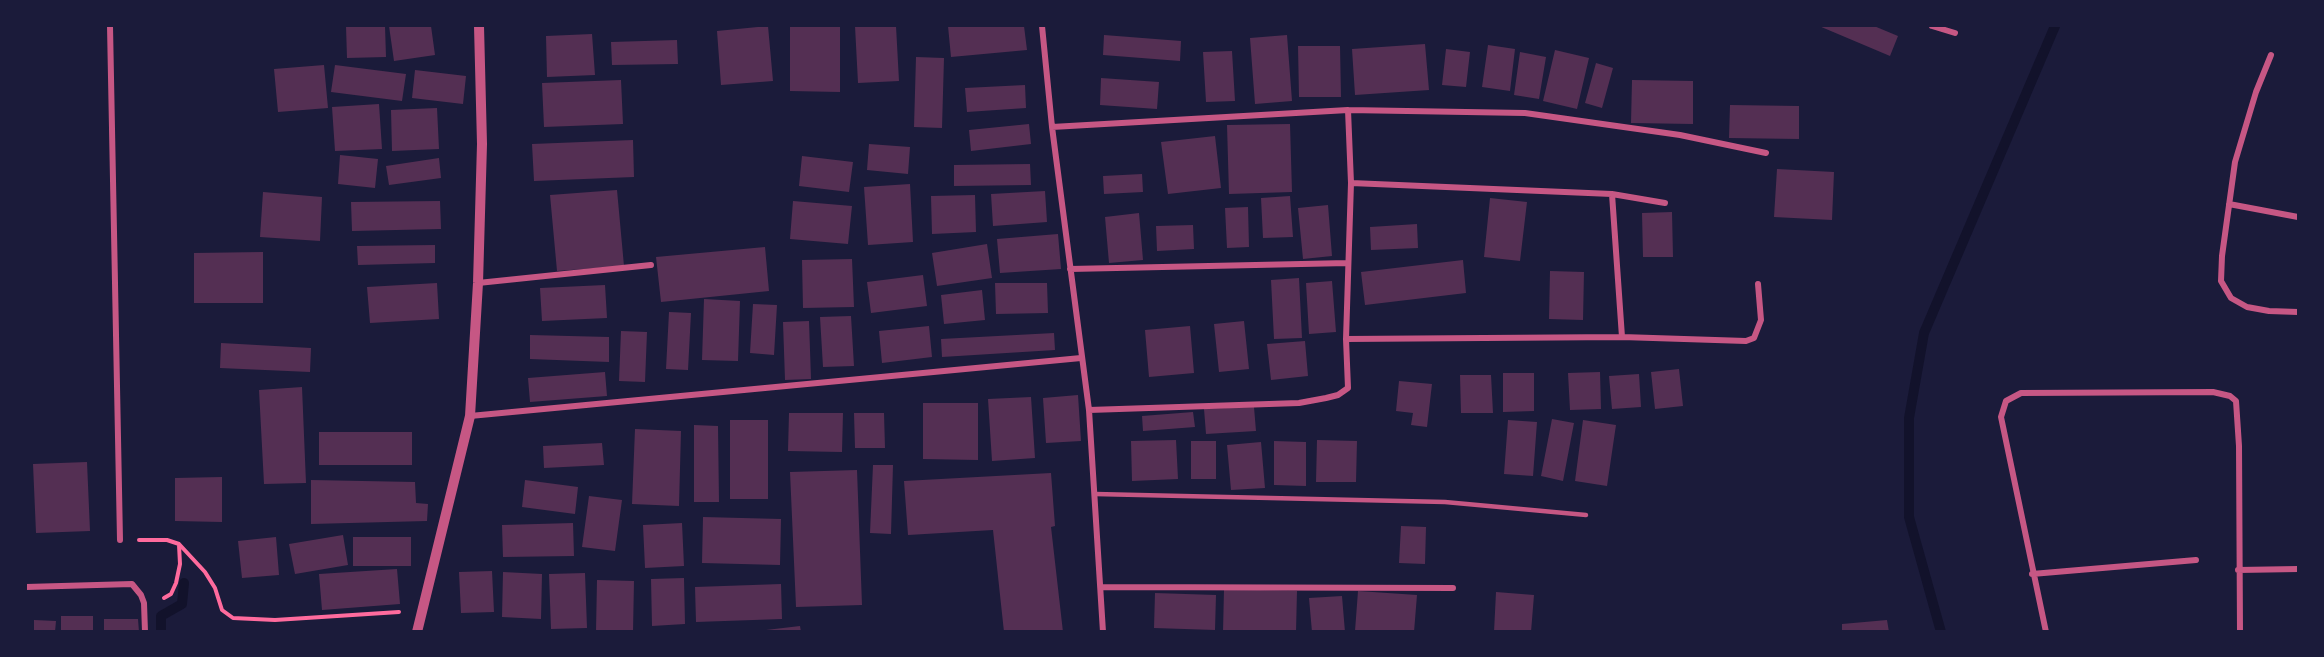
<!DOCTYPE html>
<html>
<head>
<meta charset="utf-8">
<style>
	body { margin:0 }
	#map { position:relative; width:2324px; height:657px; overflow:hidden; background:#1b1b3a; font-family:"Work Sans",sans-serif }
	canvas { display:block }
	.frame { position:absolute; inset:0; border:27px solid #1b1b3a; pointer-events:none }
</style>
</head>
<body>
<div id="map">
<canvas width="2324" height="657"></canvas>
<div class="frame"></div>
</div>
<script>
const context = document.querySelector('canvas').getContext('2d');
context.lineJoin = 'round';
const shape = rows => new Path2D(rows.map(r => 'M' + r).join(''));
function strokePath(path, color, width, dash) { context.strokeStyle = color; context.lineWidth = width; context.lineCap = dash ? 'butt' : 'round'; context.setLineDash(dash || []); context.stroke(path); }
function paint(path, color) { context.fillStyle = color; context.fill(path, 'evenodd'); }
const stream = shape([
	[161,632,161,616,182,604,184,583],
	[1941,632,1909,517,1909,418,1924,333,2055,26]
]);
const building = shape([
	[346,26,385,26,386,57,347,58],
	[389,26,431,26,435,55,394,61],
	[768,26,773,81,721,85,717,31],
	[790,26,840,26,840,92,790,91],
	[855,26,896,26,899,81,858,83],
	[948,26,1024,26,1027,50,951,57],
	[1819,26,1874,26,1898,36,1890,56],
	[592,34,595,75,547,77,546,36],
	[1104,35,1181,41,1180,61,1103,55],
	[1287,35,1292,101,1255,104,1250,38],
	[677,40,678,64,612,65,611,42],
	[1425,44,1429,90,1355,95,1352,49],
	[1488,45,1515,49,1510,91,1482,87],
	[1298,46,1340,46,1341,97,1299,97],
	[1446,49,1470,52,1466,87,1442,85],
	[1555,50,1589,58,1577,109,1543,101],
	[1232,51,1235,101,1206,102,1203,52],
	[1520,52,1546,57,1539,99,1514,95],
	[916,57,944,58,942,128,914,127],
	[1596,63,1613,68,1602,108,1585,103],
	[324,65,328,108,278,112,274,69],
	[335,65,406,74,402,101,331,92],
	[415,70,466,76,463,104,412,98],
	[1101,78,1159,82,1157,109,1100,105],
	[621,80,623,124,544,127,542,83],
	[1632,80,1693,81,1693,124,1631,123],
	[1025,85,1026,108,967,112,965,88],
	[379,104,382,149,335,151,332,107],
	[1730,105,1799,106,1799,139,1729,138],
	[437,108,439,149,392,151,391,110],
	[1029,124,1031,144,971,151,969,130],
	[1290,124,1292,192,1229,194,1227,125],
	[1215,136,1221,188,1168,194,1161,142],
	[633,140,634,177,534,181,532,144],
	[869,144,910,147,908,174,867,170],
	[340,155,378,159,375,188,338,184],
	[802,156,853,162,849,192,799,186],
	[439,158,441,178,389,185,386,166],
	[1030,164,1031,185,954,186,954,165],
	[1777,169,1834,172,1832,220,1774,217],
	[1142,174,1143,192,1104,194,1103,176],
	[910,184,913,242,868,245,864,187],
	[617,190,624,266,557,271,550,195],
	[1045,191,1047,222,993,226,991,194],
	[263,192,322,197,320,241,260,237],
	[975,195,976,232,932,234,931,196],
	[1290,196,1293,237,1263,238,1261,198],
	[1490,198,1527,202,1520,261,1484,257],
	[440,201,441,229,352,231,351,202],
	[793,201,852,206,848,244,790,239],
	[1328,205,1332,256,1303,259,1298,208],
	[1248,207,1249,247,1227,248,1225,208],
	[1672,212,1673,257,1643,257,1642,213],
	[1139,213,1143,260,1109,263,1105,217],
	[1417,224,1418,248,1371,250,1370,227],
	[1193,225,1194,249,1157,251,1156,226],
	[1058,234,1061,269,1000,273,997,239],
	[987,244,992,278,937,286,932,253],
	[435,245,435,263,358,265,357,246],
	[765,247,769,291,661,302,656,257],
	[263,252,263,303,194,303,194,253],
	[852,259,854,307,803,308,802,260],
	[1463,260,1466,293,1365,305,1361,272],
	[1550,271,1584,272,1583,320,1549,319],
	[923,275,927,306,871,313,867,282],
	[1299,278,1302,338,1274,339,1271,280],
	[1332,281,1336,332,1309,334,1306,283],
	[437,283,439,319,370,323,367,287],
	[995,283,1047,283,1048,313,996,314],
	[605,285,607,318,542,321,540,288],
	[982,290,985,320,944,324,941,295],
	[704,299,740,301,738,361,702,360],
	[753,304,777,305,774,355,750,353],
	[669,312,691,313,688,370,666,369],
	[851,316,854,366,823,367,820,317],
	[809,321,811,379,785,380,783,322],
	[1244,321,1249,369,1219,372,1214,324],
	[929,326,932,357,882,363,879,331],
	[1190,326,1194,373,1149,377,1145,330],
	[621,331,647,332,645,382,619,381],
	[1054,333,1055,350,942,357,941,339],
	[530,335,609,337,609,362,530,359],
	[1305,341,1308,376,1271,380,1267,344],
	[221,343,311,348,310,372,220,368],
	[1679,369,1683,406,1655,409,1651,372],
	[605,372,607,396,530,402,528,378],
	[1600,372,1601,409,1570,410,1568,373],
	[1503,373,1534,373,1534,411,1503,412],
	[1639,374,1641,407,1612,409,1609,376],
	[1460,375,1491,375,1493,413,1461,413],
	[1399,381,1432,384,1427,427,1411,425,1413,413,1396,411],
	[302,387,306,483,264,484,259,390],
	[1078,395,1081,441,1046,443,1043,398],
	[1031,397,1035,458,992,461,988,399],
	[923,403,978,403,978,460,923,459],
	[1254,407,1256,431,1206,434,1204,409],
	[1193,412,1195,427,1143,431,1142,416],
	[789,413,843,413,842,452,788,451],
	[854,413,884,413,885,448,855,448],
	[1552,419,1574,423,1563,481,1541,476],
	[730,420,768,420,768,499,730,499],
	[1508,420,1537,422,1533,476,1504,474],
	[1583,420,1616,425,1607,486,1575,481],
	[694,425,718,426,719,502,694,502],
	[635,429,681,431,679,506,632,504],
	[319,432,412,432,412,465,319,465],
	[1176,440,1178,479,1132,481,1131,441],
	[1317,440,1357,441,1356,482,1316,482],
	[1191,441,1216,441,1216,479,1191,479],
	[1274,441,1306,442,1306,486,1274,485],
	[1261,442,1265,488,1231,490,1227,445],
	[602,443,604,465,544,468,543,446],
	[87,462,90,531,36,533,33,464],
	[873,465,893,465,891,534,870,533],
	[857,470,862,605,796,607,790,472],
	[1051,473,1055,526,1051,527,1063,632,1004,632,993,530,908,535,904,481],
	[222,477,222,522,175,521,175,478],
	[311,480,415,482,416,503,428,504,427,521,311,524],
	[525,480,578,487,575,514,522,507],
	[589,496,622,500,615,551,582,547],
	[703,517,781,519,780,565,702,563],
	[573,523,574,556,503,557,502,525],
	[682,523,684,566,645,568,643,525],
	[1401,526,1426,527,1425,564,1399,563],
	[343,535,348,565,295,574,289,544],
	[276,537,279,575,242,578,238,541],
	[353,537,411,537,411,566,353,566],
	[397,569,400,604,322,610,319,574],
	[492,571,494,612,461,613,459,572],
	[503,572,542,574,541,619,502,617],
	[585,573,587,628,551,629,549,574],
	[684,578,685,624,652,626,651,579],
	[597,580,634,581,633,632,596,631],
	[781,584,782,619,696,622,695,587],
	[1224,589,1297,591,1296,632,1223,632],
	[1358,591,1417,595,1414,632,1355,631],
	[1496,592,1534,595,1531,632,1494,632],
	[1155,593,1216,595,1215,630,1154,628],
	[1342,596,1345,632,1312,632,1309,598],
	[61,616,93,616,93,632,61,632],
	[104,619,138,619,139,632,104,632],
	[34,620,56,621,55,632,34,632],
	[1887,620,1889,632,1842,632,1842,624],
	[800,626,801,632,766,632,766,630]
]);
const path = shape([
	[139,540,167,540,179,544,205,572,215,588,222,610,233,618,275,620,399,612],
	[164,598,171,594,176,583,180,564,179,545]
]);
const service = shape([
	[1095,494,1445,502,1586,515]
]);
const minor = shape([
	[110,26,120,540],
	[1042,26,1052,127,1089,410,1103,632],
	[1932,26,1955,33],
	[2271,55,2256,92,2235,162,2222,256,2221,281,2231,298,2247,307,2269,311,2298,312],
	[1052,127,1348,110,1525,113,1680,135,1766,153],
	[1351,183,1612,194,1622,337],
	[1612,194,1665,203],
	[2229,204,2298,217],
	[1070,269,1348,263],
	[478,283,651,265],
	[1346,339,1351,183,1348,110],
	[1089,410,1299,403,1326,398,1338,395,1348,388,1346,339,1622,337,1746,341,1754,338,1761,320,1758,284],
	[470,416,1081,358],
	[2238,570,2298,569],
	[2032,574,2196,560],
	[26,587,132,584,141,595,144,603,145,632],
	[1101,587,1453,588],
	[2046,632,2001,417,2006,401,2021,393,2213,392,2230,396,2236,401,2239,446,2240,632]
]);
const tertiary = shape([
	[417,632,470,416,478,283,482,144,479,26]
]);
strokePath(stream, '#12122b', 10);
paint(building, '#542f53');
strokePath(path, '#ff6b9d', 4);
strokePath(service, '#c65784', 4.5);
strokePath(minor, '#c65784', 6);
strokePath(tertiary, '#c65784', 10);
</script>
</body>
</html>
